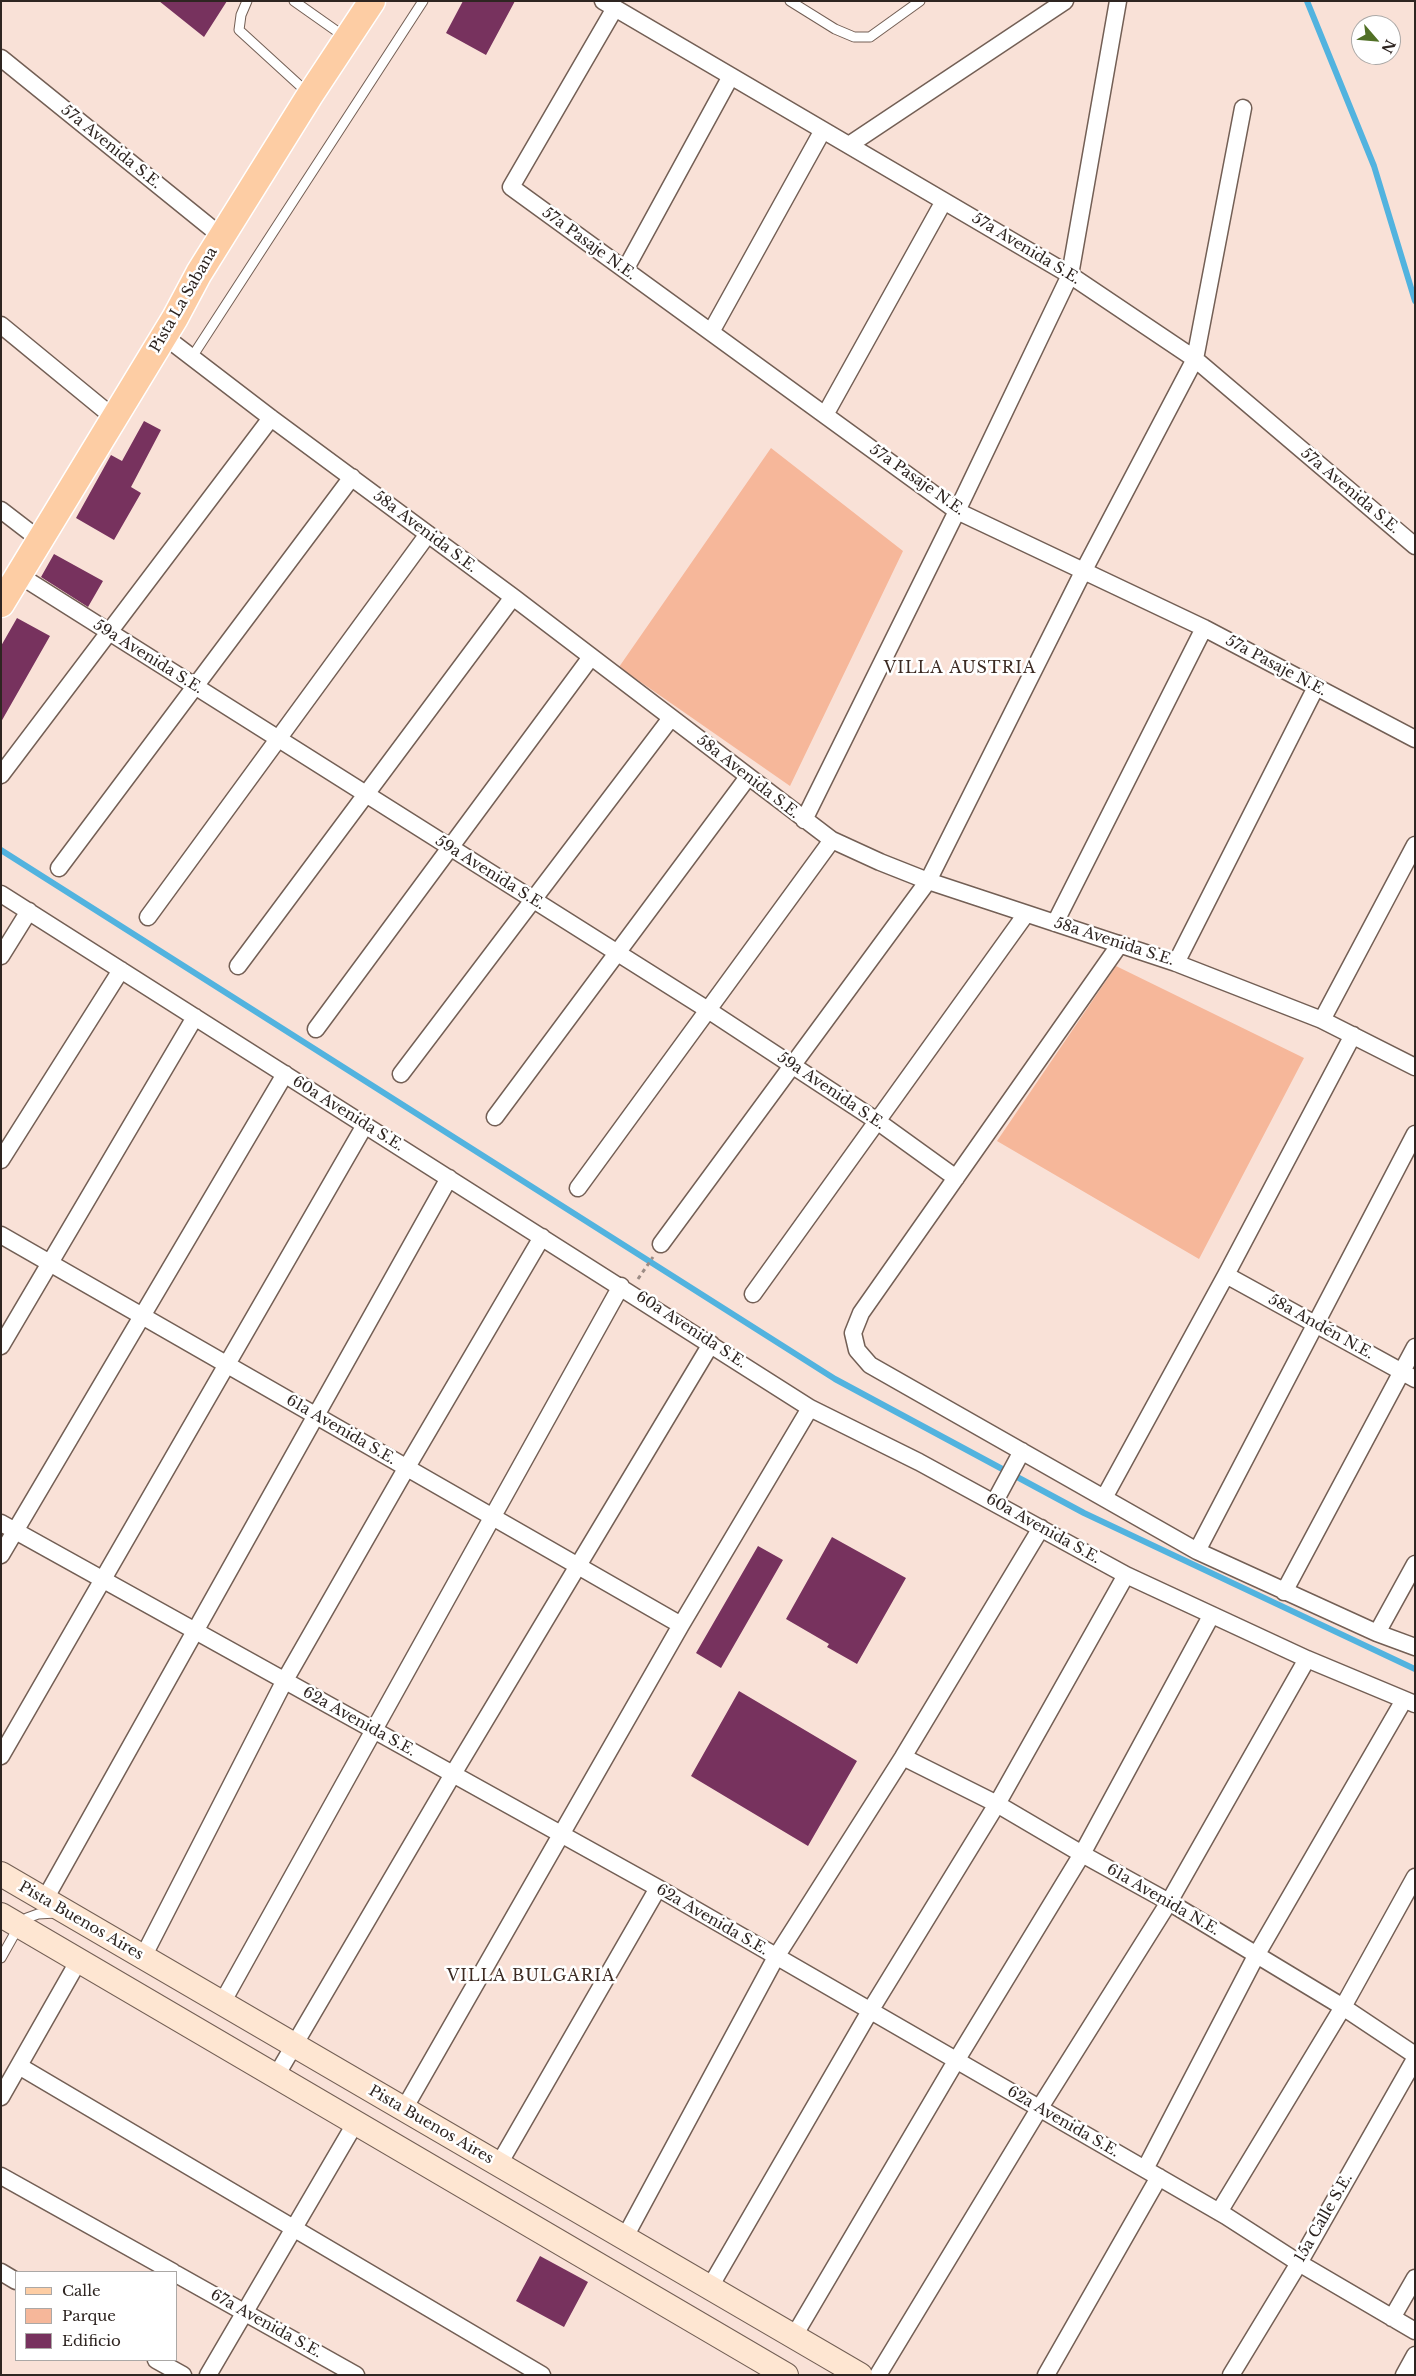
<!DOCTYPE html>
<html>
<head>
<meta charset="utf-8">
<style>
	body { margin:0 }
	#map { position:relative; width:1416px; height:2376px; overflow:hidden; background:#f9e1d7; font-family:"Libre Baskerville",serif }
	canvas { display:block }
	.frame { position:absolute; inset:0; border:2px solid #2e2521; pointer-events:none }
	.legend { position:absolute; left:15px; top:2271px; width:162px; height:90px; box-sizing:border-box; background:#fff; border:1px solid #aba8a6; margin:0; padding:6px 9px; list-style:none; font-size:15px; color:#2e2521 }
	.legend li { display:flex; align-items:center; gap:10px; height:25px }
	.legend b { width:25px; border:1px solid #aba8a6 }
	.north { position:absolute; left:1351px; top:15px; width:50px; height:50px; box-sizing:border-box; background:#fff; border:1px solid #aba8a6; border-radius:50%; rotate:117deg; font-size:14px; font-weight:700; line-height:20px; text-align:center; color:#2e2521 }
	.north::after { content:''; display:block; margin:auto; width:18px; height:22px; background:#517026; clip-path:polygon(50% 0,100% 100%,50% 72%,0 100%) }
</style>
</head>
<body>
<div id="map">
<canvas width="1416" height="2376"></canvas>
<div class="frame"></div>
<ul class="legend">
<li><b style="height:6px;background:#fdcda4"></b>Calle</li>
<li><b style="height:14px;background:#f6b79a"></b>Parque</li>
<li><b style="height:14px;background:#77325e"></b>Edificio</li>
</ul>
<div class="north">N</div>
</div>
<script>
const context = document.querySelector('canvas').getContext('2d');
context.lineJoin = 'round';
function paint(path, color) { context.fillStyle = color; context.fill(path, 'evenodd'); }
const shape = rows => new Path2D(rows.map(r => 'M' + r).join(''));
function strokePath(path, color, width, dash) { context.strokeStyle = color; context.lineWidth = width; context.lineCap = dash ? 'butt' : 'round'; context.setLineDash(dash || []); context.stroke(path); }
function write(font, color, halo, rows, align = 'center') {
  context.font = font + ' "Libre Baskerville",serif'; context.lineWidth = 5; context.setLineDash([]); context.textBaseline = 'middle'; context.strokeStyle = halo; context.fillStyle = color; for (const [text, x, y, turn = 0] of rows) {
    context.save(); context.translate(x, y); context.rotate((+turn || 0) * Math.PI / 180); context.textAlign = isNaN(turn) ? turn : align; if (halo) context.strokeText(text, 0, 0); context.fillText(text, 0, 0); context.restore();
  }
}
const green = shape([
	[771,448,903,551,790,786,619,667],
	[1116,966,1304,1058,1199,1259,997,1141]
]);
const stream = shape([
	[1307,1,1374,166,1415,301],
	[1,850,835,1379,1084,1513,1415,1669]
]);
const building = shape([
	[159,1,227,1,204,37],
	[463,1,515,1,486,55,446,33],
	[144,421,161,430,131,487,141,493,114,540,76,518,111,455,122,461],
	[54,554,103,581,88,607,41,577],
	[17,618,50,636,1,722,1,646],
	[832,1537,906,1578,857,1664,827,1647,829,1644,786,1619],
	[758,1546,783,1560,721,1668,696,1653],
	[739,1691,857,1761,808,1846,691,1776],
	[540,2256,588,2282,564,2327,516,2301]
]);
const path = shape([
	[638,1279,653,1257]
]);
const service = shape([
	[247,1,241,15,239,30,309,94],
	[294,1,345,37],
	[790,1,835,29,854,37,870,37,920,1],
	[192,357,423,1],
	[1,1958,19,1926,27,1918,38,1914,56,1913]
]);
const minor = shape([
	[603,1,1070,275,1195,359,1415,546],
	[615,8,511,187,957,511,1204,628,1415,739],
	[1,58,221,236],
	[849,145,1065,1],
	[625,270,731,76],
	[1,325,113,417],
	[711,332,823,130],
	[164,336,271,418,513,597,832,840,880,862,928,881,1176,963,1322,1020,1415,1067],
	[825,415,944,201],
	[1,510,40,540],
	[19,575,708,1010,877,1121,956,1178],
	[1,775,271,418],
	[804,820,957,511,1070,275,1118,1],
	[59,868,352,477],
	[1,894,810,1408,919,1462,1126,1575,1307,1659,1415,1704],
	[148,917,428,534],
	[1055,923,1204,628],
	[1120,944,861,1313,853,1333,857,1350,870,1365,1197,1551,1377,1633,1415,1647],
	[1,956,29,911],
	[1176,963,1316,687],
	[238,966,513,597],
	[1322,1020,1415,845],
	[316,1029,591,657],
	[401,1074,671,718],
	[495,1117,748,777],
	[1,1160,121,970],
	[578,1188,832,840],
	[1,1235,681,1625],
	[661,1244,928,881,1084,570,1195,359,1243,108],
	[1226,1275,1415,1379],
	[753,1294,1026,914],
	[1,1346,195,1017],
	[1104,1498,1226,1275,1353,1035],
	[994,1503,1022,1451],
	[1,1523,658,1888,1226,2216,1299,2263,1415,2331],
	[1197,1551,1415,1134],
	[1,1555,285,1074],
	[1284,1592,1415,1347],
	[1377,1633,1415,1564],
	[1,1756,365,1125],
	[903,1757,997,1804,1082,1854,1169,1902,1343,2007,1415,2055],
	[45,1899,449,1178],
	[143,1957,285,1680,407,1467,542,1237],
	[222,2003,621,1286],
	[19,2066,542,2375],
	[276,2076,453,1774,711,1344],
	[1,2097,79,1960],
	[404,2109,681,1625,810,1408],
	[499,2164,658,1888],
	[1145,2169,1257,1954,1404,1700],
	[1,2176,173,2272],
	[1219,2212,1343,2007,1415,1877],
	[625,2237,776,1957,903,1757,1041,1528],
	[1,2272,16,2281],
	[176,2274,356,2375],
	[710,2287,870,2011,997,1804,1126,1575],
	[1392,2318,1415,2278],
	[794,2336,956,2061,1082,1854,1211,1616],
	[156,2360,183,2375],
	[208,2375,356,2122],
	[878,2375,1039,2109,1169,1902,1307,1659],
	[1046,2375,1159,2177],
	[1231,2375,1299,2263,1415,2059],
	[1404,2375,1415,2355]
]);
const secondary = shape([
	[1,1874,860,2375],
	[1,1915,786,2375]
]);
const primary = shape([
	[1,604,175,318,199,273,310,95,372,1]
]);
const streetNames = [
	["57a Avenida S.E.",111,147,39],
	["57a Pasaje N.E.",589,244,36],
	["57a Avenida S.E.",1026,249,31],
	["Pista La Sabana",184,300,-60],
	["57a Pasaje N.E.",917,480,35],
	["57a Avenida S.E.",1350,491,40],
	["58a Avenida S.E.",425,532,37],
	["59a Avenida S.E.",148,657,32],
	["57a Pasaje N.E.",1276,666,28],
	["58a Avenida S.E.",748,777,38],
	["59a Avenida S.E.",490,873,32],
	["58a Avenida S.E.",1114,942,18],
	["59a Avenida S.E.",831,1091,34],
	["60a Avenida S.E.",348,1114,32],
	["58a Andén N.E.",1321,1327,29],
	["60a Avenida S.E.",691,1330,33],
	["61a Avenida S.E.",341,1430,30],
	["60a Avenida S.E.",1043,1529,29],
	["62a Avenida S.E.",359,1722,29],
	["61a Avenida N.E.",1163,1900,30],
	["62a Avenida S.E.",712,1920,30],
	["Pista Buenos Aires",81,1921,30],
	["62a Avenida S.E.",1063,2122,30],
	["Pista Buenos Aires",431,2125,30],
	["15a Calle S.E.",1324,2218,-60],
	["67a Avenida S.E.",266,2324,29]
];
const neighbourhoodNames = [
	["VILLA AUSTRIA",960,668],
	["VILLA BULGARIA",531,1976]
];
paint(green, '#f6b79a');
strokePath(stream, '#52b3df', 6);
paint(building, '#77325e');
strokePath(service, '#735f55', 11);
strokePath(minor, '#735f55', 19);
strokePath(secondary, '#735f55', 26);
strokePath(primary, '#fff', 29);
strokePath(path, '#9d8c85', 3, [4, 4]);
strokePath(service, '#fff', 9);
strokePath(minor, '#fff', 16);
strokePath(secondary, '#fee6d2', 24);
strokePath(primary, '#fdcda4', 26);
write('15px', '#2e2521', '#fff', streetNames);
context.letterSpacing = '1px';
write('16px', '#3c2a22', '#fff', neighbourhoodNames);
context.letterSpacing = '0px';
</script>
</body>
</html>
